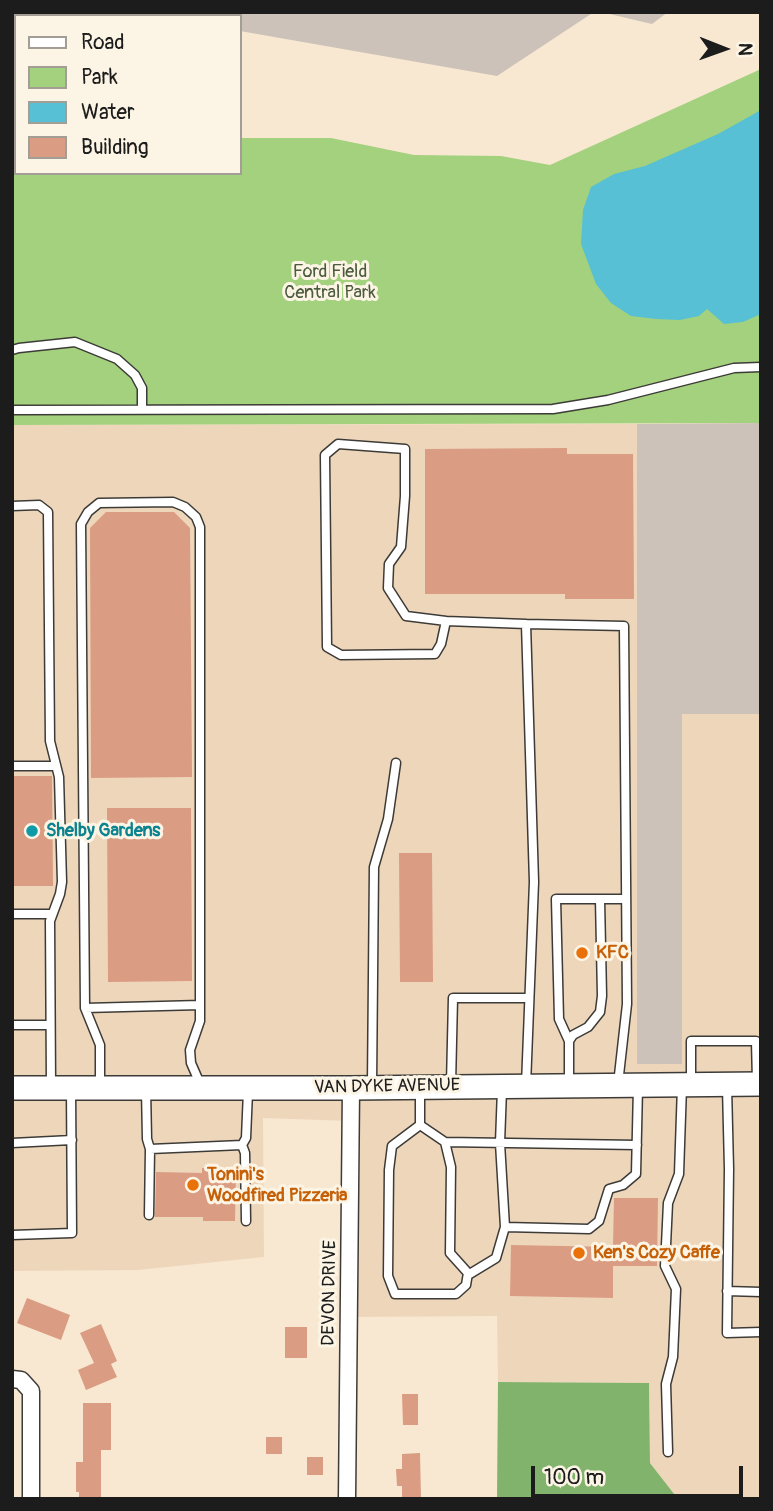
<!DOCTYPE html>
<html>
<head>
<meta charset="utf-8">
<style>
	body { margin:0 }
	#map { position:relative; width:773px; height:1511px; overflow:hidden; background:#f8e8d1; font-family:Pangolin,sans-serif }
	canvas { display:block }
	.frame { position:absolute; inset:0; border:14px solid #1c1c1c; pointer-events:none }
	.legend { position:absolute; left:14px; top:14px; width:228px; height:161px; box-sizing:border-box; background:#fcf5e5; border:2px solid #a29e95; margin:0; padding:9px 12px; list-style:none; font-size:21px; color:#1c1c1c }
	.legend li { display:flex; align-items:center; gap:14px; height:35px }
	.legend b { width:35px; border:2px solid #a29e95 }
	.north { position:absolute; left:689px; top:14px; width:70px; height:70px; -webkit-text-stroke:5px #fcf5e5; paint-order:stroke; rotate:91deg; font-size:19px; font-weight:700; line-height:28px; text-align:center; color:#1c1c1c }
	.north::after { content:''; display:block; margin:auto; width:24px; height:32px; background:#1c1c1c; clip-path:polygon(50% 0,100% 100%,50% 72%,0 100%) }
	.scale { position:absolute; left:531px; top:1466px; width:212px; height:32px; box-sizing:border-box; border:4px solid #1c1c1c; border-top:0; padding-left:9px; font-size:21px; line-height:24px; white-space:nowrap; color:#1c1c1c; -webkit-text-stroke:5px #fcf5e5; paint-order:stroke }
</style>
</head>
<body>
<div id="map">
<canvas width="773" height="1511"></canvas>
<div class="frame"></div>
<ul class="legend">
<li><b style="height:9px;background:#fff"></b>Road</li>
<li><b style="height:19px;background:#a3d17e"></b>Park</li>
<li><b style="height:19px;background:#57c0d4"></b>Water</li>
<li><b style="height:19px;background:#da9c82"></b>Building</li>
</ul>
<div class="north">N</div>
<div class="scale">100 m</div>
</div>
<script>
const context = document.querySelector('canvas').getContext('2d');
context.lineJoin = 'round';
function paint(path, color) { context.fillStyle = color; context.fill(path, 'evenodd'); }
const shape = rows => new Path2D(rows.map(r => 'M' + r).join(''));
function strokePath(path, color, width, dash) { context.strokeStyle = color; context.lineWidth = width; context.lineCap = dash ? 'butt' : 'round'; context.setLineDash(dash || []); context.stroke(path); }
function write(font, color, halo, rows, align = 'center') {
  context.font = font + ' Pangolin,sans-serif'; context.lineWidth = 6; context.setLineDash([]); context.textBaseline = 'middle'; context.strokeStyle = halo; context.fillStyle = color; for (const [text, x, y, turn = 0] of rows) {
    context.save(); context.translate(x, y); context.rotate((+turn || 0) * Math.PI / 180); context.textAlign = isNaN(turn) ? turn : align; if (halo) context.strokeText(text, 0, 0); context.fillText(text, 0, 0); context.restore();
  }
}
const built = shape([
	[637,424,637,1064,682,1063,682,713,761,714,761,1499,678,1499,650,1463,649,1383,498,1382,497,1316,349,1317,351,1121,263,1118,264,1257,138,1270,12,1271,12,425]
]);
const industrial = shape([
	[12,12,594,12,497,76,240,31,240,16,16,16,16,121,12,122],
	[601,12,668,12,652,24],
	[761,423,761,714,682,714,682,1064,637,1064,637,424]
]);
const green = shape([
	[761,69,761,423,12,425,12,136,16,136,16,173,240,173,240,138,331,138,414,155,501,156,550,165]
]);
const forest = shape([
	[498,1382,649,1383,650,1463,678,1499,497,1499]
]);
const water = shape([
	[761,110,761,314,743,322,724,324,707,309,699,316,680,320,656,319,631,316,611,303,596,284,581,244,583,210,591,187,614,174,645,166,718,134]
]);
const building = shape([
	[567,448,567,454,633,454,634,599,565,599,565,594,425,594,425,449],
	[106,512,174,512,190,528,192,777,91,778,90,528],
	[12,776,52,776,53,886,12,886],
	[107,808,191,808,192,981,108,982],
	[399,853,432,853,433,982,400,982],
	[202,1168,236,1169,235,1221,203,1221,203,1217,155,1217,156,1172,202,1173],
	[614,1198,658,1198,657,1266,613,1266,613,1298,510,1296,511,1245,613,1247],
	[27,1298,70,1315,61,1340,17,1323],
	[101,1324,117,1361,111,1364,117,1377,86,1390,78,1370,94,1363,80,1333],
	[285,1327,307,1327,307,1358,285,1358],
	[402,1394,418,1394,418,1425,403,1425],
	[83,1403,111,1403,111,1450,101,1450,101,1499,79,1499,79,1492,76,1492,76,1462,83,1462],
	[266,1437,282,1437,282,1454,266,1454],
	[420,1453,421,1499,402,1499,402,1486,397,1486,396,1469,402,1469,402,1454],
	[307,1457,323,1457,323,1475,307,1475]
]);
const service = shape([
	[12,350,19,348,75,342,117,359,135,375,142,388,142,410],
	[12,410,553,409,608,400,734,368,761,367],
	[12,506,39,505,48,512,50,741,59,777,62,882,60,894,50,921,51,1085],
	[446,621,406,616,388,588,389,564,401,547,405,496,405,449,338,444,325,455,327,647,341,655,435,654,441,644,446,621,526,624],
	[12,766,56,766],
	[600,899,626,899],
	[12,914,52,914],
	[85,1008,200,1005],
	[12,1025,50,1025],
	[569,1041,573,1035,588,1027,600,1012,602,996,600,899,556,899,559,1019,569,1041,569,1085],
	[691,1083,691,1041,756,1041,757,1081],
	[451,1084,453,998,529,998],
	[372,1085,374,867,388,819,396,763],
	[526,1085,534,882,526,624,624,626,627,1004,618,1084],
	[100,1086,100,1045,85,1008,81,524,88,512,99,503,173,502,185,507,196,517,200,527,200,1021,190,1050,191,1063,201,1086],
	[727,1087,729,1169,727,1333,761,1332],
	[146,1089,147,1139,150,1149,242,1145,246,1138,248,1091],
	[502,1089,500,1143,505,1227],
	[420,1125,445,1142,451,1167,450,1253,468,1273,466,1285,456,1294,395,1294,388,1276,389,1170,392,1146,420,1125,420,1090],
	[445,1142,637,1145],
	[12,1143,72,1140],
	[242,1145,245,1153,246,1221],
	[149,1215,150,1149],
	[12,1235,72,1233,71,1089],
	[468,1275,496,1258,505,1227,589,1229,599,1221,609,1189,623,1185,636,1174,638,1087],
	[727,1291,761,1292],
	[668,1452,666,1384,673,1357,676,1289,665,1266,668,1203,679,1174,682,1086]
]);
const minor = shape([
	[12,1379,21,1380,31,1391,31,1499],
	[347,1499,351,1088]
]);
const secondary = shape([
	[12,1088,351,1088,761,1084]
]);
const markers = [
	[32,831,7,"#0f9aa8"],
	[582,953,7,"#e8710a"],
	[193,1185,7,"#e8710a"],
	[579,1253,7,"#e8710a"]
];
const parkNames = [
	["Ford Field",330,272],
	["Central Park",330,293]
];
const cultureNames = [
	["Shelby Gardens",46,831]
];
const foodNames = [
	["KFC",596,953],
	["Tonini's",207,1175],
	["Woodfired Pizzeria",207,1196],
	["Ken's Cozy Caffe",593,1253]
];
const streetNames = [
	["VAN DYKE AVENUE",387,1087,-1],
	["DEVON DRIVE",330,1293,-89]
];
paint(built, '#eed6bb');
paint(industrial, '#ccc2b9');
paint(green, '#a3d17e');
paint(forest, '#82b36d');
paint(water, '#57c0d4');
paint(building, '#da9c82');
strokePath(service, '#3d3b37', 11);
strokePath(minor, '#3d3b37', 19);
strokePath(secondary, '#3d3b37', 26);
strokePath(service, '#fff', 8);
strokePath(minor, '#fff', 16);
strokePath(secondary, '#fff', 23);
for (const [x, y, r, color] of markers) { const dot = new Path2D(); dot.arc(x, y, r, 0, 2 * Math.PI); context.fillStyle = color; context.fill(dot); strokePath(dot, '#fcf5e5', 2.5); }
write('18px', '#4b5b3e', '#fcf5e5', parkNames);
write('bold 18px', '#0d838f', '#fcf5e5', cultureNames, 'left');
write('bold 18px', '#c56008', '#fcf5e5', foodNames, 'left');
write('18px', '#1c1c1c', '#fcf5e5', streetNames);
</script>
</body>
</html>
